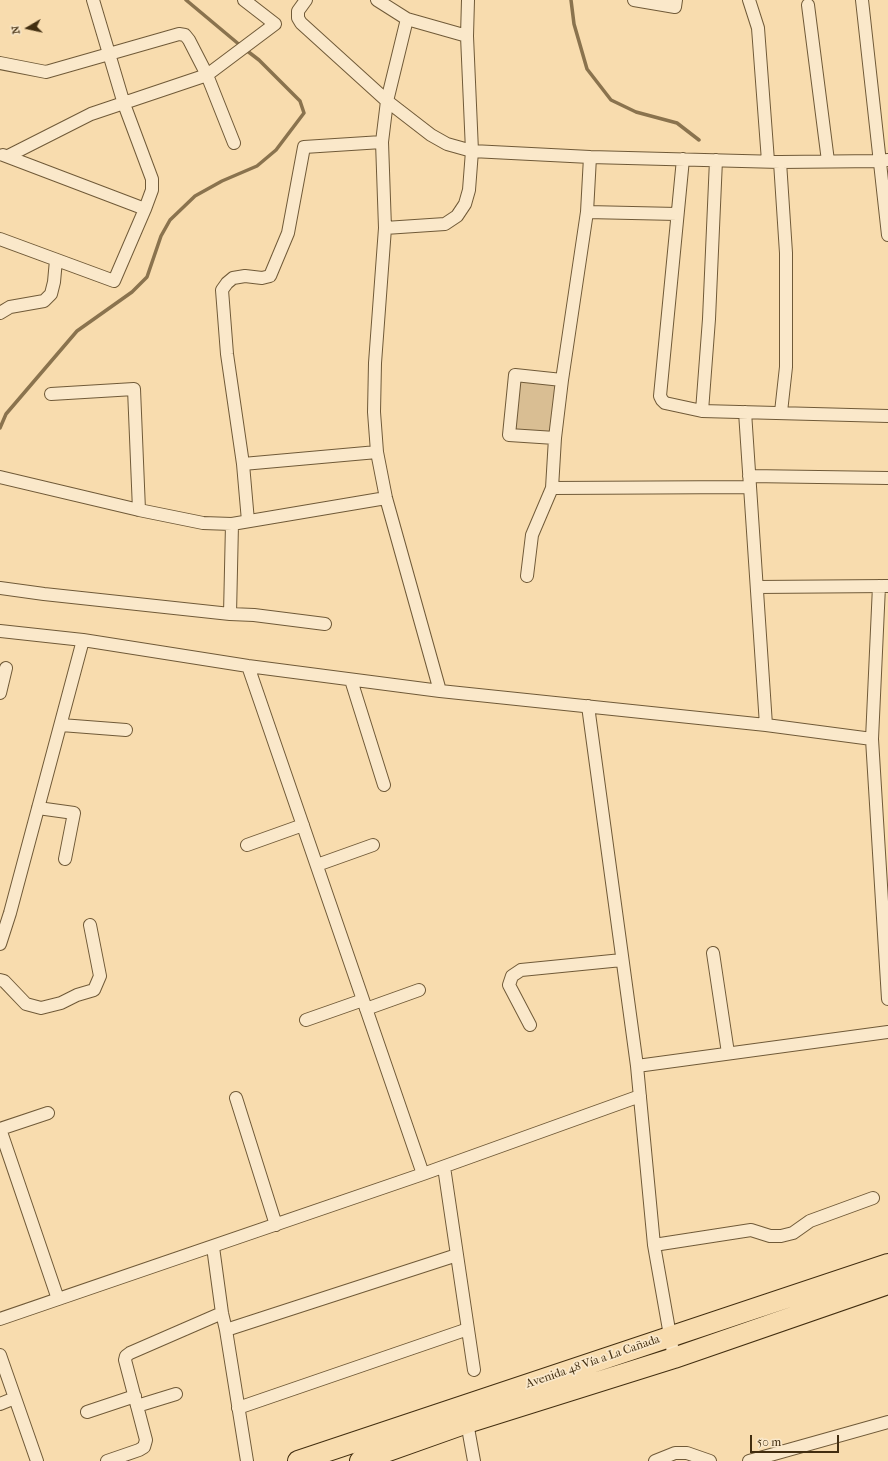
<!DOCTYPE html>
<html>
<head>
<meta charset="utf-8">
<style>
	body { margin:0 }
	#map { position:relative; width:888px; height:1461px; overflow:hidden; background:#f8dcae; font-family:"IM FELL French Canon",serif }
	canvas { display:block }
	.north { position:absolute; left:8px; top:8px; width:40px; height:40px; -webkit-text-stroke:3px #fae8ca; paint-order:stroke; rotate:261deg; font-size:11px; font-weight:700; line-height:16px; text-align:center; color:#422e10 }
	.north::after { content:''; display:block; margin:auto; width:14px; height:18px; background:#422e10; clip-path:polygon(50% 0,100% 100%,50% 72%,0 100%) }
	.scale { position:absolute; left:750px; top:1435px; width:89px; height:18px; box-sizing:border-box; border:2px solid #422e10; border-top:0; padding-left:5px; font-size:12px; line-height:14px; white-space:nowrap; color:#422e10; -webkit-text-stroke:3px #fae8ca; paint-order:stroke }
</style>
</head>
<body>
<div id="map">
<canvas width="888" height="1461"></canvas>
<div class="north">N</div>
<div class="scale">50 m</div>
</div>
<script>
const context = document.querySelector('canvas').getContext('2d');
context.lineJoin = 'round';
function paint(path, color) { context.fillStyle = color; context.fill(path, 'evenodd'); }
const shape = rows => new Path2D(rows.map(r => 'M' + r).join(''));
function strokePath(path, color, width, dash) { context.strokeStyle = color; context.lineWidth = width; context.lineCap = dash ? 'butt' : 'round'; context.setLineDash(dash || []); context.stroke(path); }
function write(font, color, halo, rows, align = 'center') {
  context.font = font + ' "IM FELL French Canon",serif'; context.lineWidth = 3.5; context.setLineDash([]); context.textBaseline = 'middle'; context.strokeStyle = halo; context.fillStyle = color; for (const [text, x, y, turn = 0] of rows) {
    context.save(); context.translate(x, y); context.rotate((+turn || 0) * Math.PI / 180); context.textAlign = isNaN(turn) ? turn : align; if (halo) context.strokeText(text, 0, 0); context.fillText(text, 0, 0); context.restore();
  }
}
const green = shape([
	[520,380,557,385,551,433,515,430]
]);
const stream = shape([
	[186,0,241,46],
	[571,0,574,24,587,69,611,100,636,112,677,123,699,140],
	[0,428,6,414,77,331,132,292,147,277,161,236,170,220,195,196,222,181,257,166,276,150,304,113,300,101,259,60,246,50]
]);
const street = shape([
	[306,0,298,11,298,18,301,23,387,101,431,135,447,144,472,151,590,157,780,162,880,161,888,160],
	[377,0,407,19,467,36],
	[634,0,675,7,676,0],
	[749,0,758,28,768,161],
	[862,0,888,235],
	[808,5,828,161],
	[407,19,387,101,382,142,385,228,375,363,374,412,377,452,386,498,440,691],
	[0,63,46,72,179,34,185,35,189,40,207,75,234,143],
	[3,155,145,209],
	[8,156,91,114,207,75,275,24,244,0],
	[683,159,660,396,662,400,665,403,702,411,888,416],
	[780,162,786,253,786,367,781,412],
	[587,212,677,214],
	[385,228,445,224,457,216,465,204,469,190,472,151,467,36,468,0],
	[0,239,114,281,145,209,152,190,152,179,124,104,93,0],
	[0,313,10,307,44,301,51,294,54,282,56,260],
	[51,394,134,389,139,510],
	[702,411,709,319,716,160],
	[745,412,766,725],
	[555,438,509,435,515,375,562,380],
	[243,464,377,452],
	[749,476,888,478],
	[0,477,139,510,203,523,232,524,386,498],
	[552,488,750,487],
	[248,521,243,464,227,354,222,290,227,283,233,278,245,276,262,278,270,276,288,233,304,147,382,142],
	[527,576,532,535,552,488,555,438,562,380,587,212,590,157],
	[879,586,872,739,888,999],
	[757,587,888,586],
	[0,588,44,594,230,614,232,524],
	[230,614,254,615,325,624],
	[0,631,83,640,248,666,440,691,766,725,872,739],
	[248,666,423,1174],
	[351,680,384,785],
	[0,693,6,668],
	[588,706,637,1066,654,1245,674,1358],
	[61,725,126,730],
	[38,808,74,813,65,859],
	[247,845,303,825],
	[317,865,373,845],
	[0,944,10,913,83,640],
	[713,953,728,1053],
	[0,980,4,981,26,1004,41,1008,61,1003,77,995,94,990,100,976,90,925],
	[366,1009,419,990],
	[306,1020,363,1000],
	[530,1025,509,985,512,976,521,970,622,960],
	[637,1066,888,1032],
	[236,1098,276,1225],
	[0,1129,58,1299],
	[0,1129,48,1113],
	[444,1167,474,1370],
	[654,1245,751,1230,770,1236,781,1236,793,1233,810,1221,873,1198],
	[213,1247,222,1313,226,1330,247,1461],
	[0,1319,423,1174,640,1096],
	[226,1330,457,1255],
	[0,1355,37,1461],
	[0,1404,15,1398],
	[137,1406,176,1394],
	[238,1408,468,1329],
	[87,1412,135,1396],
	[466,1417,474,1461],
	[107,1461,139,1450,144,1447,146,1440,125,1360,126,1356,130,1353,222,1313],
	[655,1461,675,1453,687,1453,710,1461],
	[749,1461,888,1422]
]);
const primary = shape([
	[298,1461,888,1264],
	[360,1461,467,1423,674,1358,888,1284]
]);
const streetNames = [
	["Avenida 48 Vía a La Cañada",593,1362,-19]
];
paint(green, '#d9be93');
strokePath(stream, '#8a734e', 3.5);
strokePath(street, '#705a38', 14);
strokePath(primary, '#422e10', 22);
strokePath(street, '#fae8ca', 12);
strokePath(primary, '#f8dcae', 20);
write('12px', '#422e10', '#fae8ca', streetNames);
</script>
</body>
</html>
